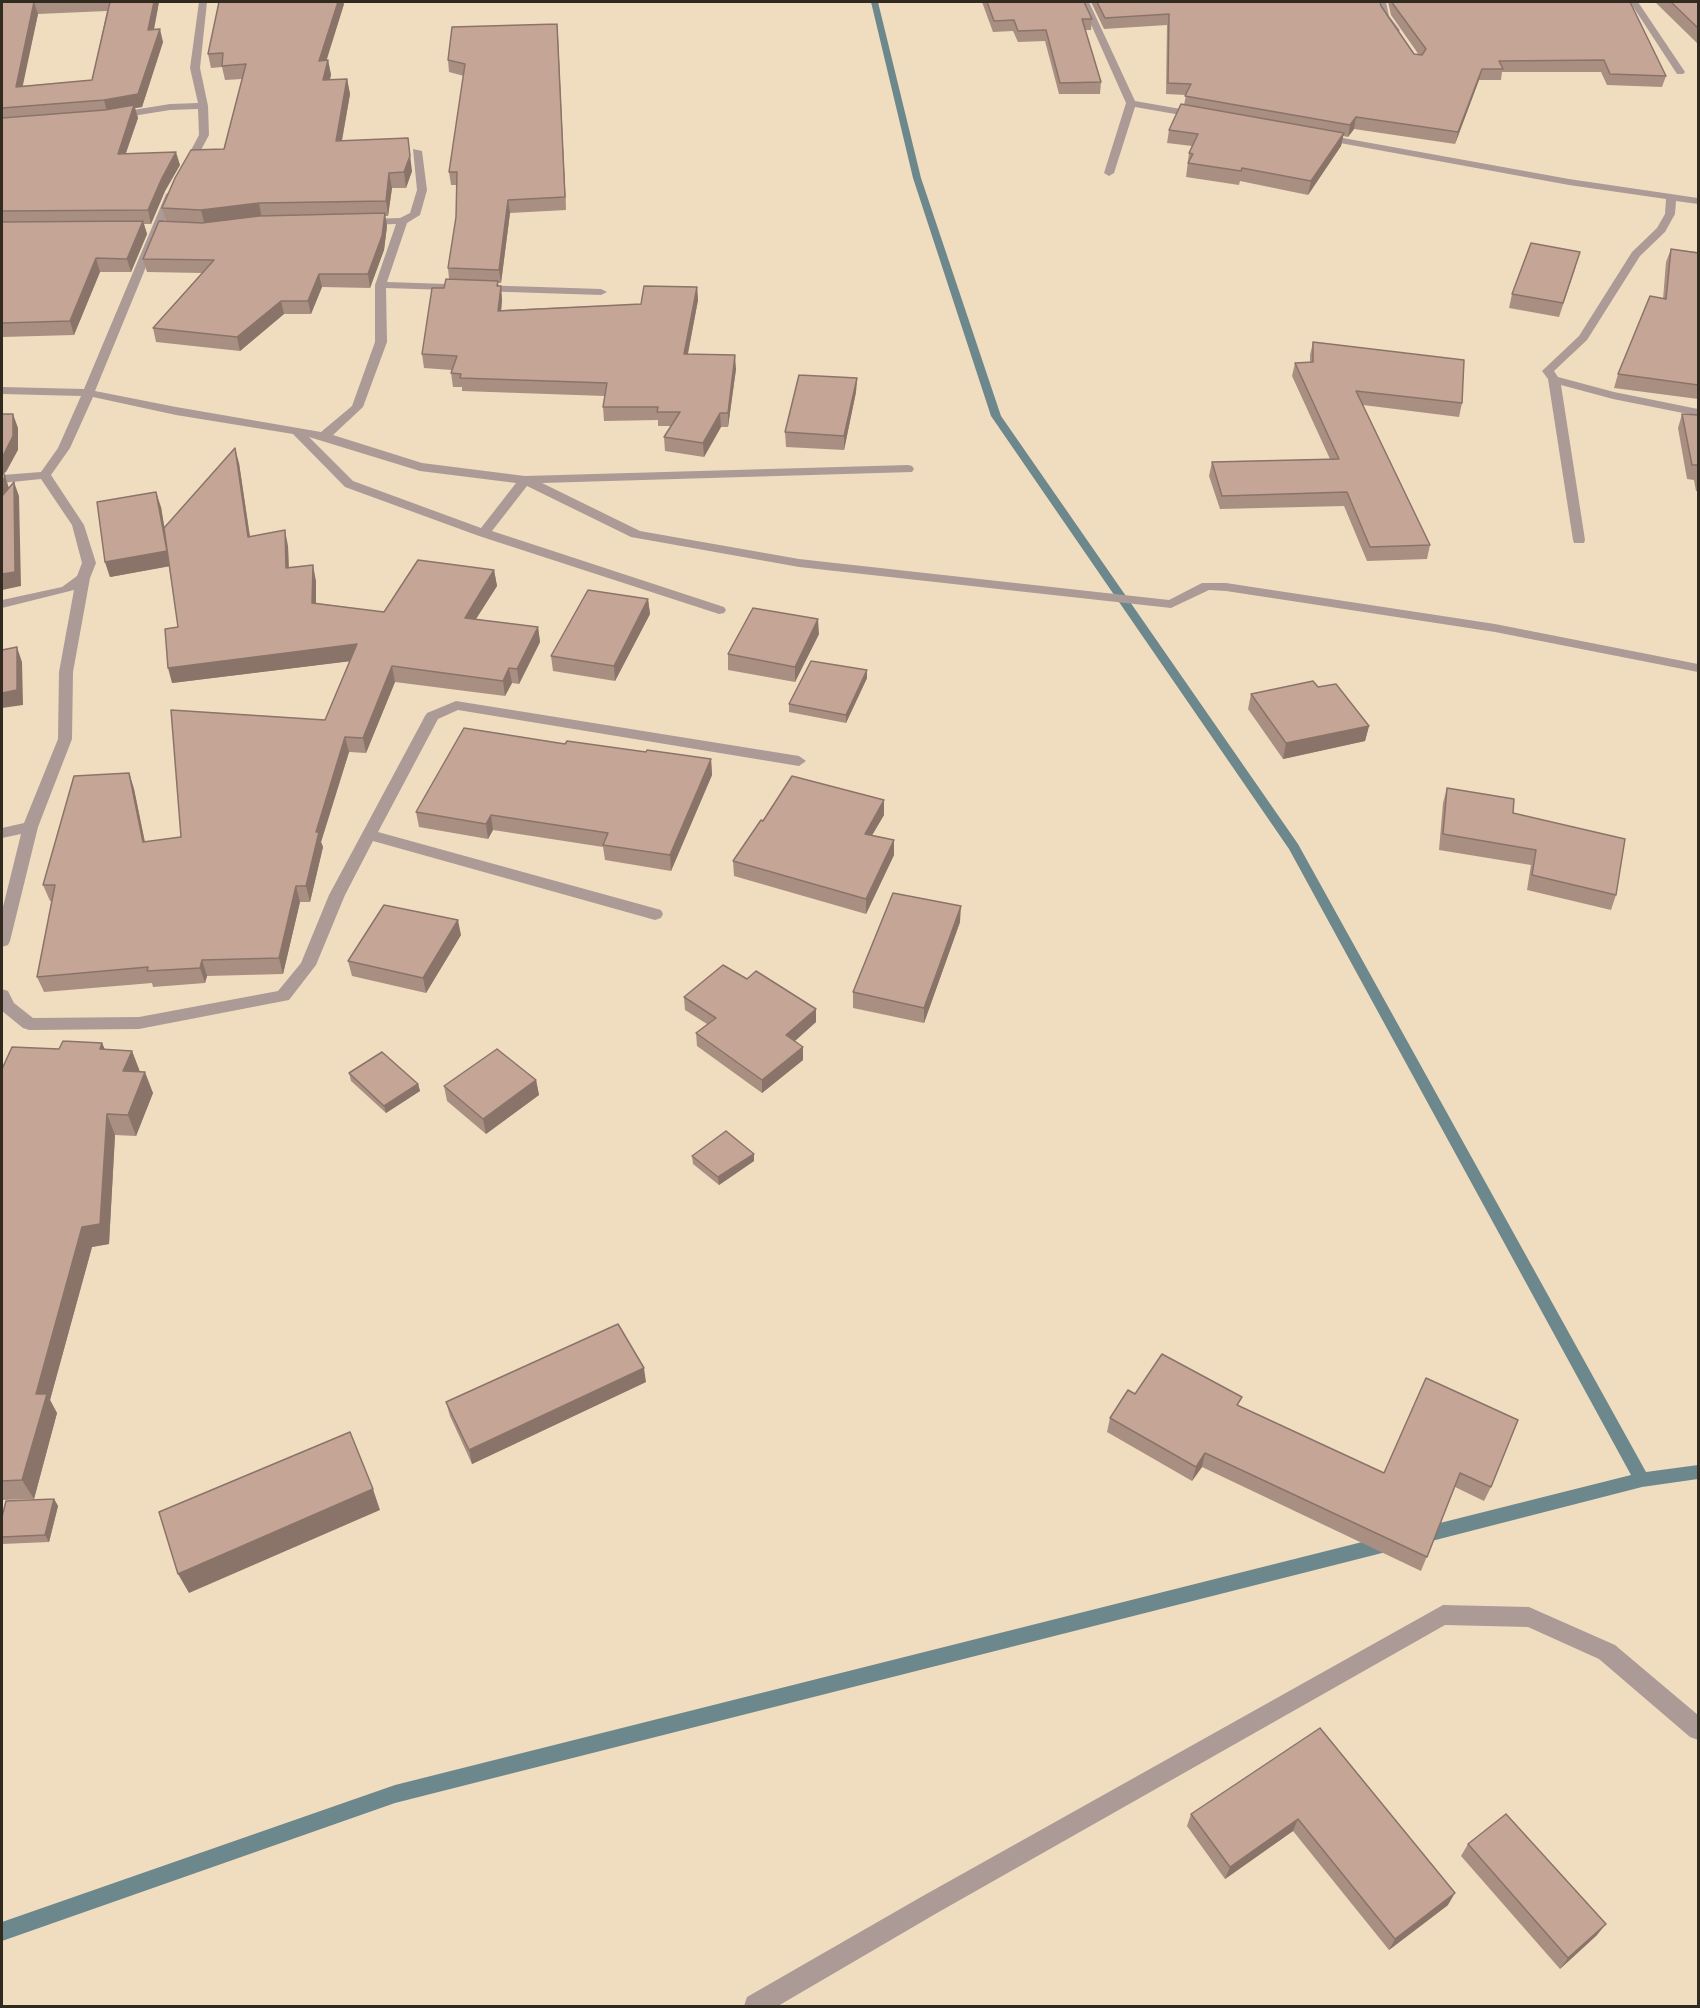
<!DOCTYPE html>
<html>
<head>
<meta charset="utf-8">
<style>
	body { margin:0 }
	#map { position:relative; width:1700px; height:2008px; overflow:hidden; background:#f0ddc0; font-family:Roboto,sans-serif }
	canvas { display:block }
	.frame { position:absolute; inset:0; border:3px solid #312a1f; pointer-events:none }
</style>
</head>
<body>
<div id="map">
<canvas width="1700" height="2008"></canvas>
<div class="frame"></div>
</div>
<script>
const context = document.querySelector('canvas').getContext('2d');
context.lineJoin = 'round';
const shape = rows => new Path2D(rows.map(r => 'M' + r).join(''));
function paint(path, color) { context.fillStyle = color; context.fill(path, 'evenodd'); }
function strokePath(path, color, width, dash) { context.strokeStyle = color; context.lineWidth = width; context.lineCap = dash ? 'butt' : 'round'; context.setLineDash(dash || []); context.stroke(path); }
const stream = shape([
	[871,2,878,2,921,178,1001,416,1298,844,1646,1472,1698,1465,1698,1479,1642,1487,1420,1544,1414,1541,1412,1536,1414,1531,1420,1528,1631,1475,1289,849,991,416,913,178,871,2],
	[1390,1535,1396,1538,1398,1543,1396,1548,1390,1551,395,1803,2,1941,2,1922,395,1785,1390,1535]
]);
const minor = shape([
	[199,2,207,2,200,68,208,106,209,135,191,169,186,172,181,169,199,135,198,109,170,110,114,119,109,116,114,113,170,104,198,103,190,68,199,2],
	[1081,2,1089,2,1135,101,1198,112,1203,115,1198,118,1135,107,1114,173,1109,176,1104,173,1126,103,1081,2],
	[1378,2,1386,2,1389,16,1400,30,1398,32,1392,32,1381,16,1378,2],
	[1630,2,1638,2,1685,72,1683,74,1677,74,1630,2],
	[1321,134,1569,179,1698,198,1698,204,1676,201,1675,214,1665,232,1640,256,1587,340,1554,371,1558,377,1614,392,1698,409,1698,416,1613,399,1561,385,1585,540,1584,543,1574,543,1573,540,1548,379,1542,371,1579,336,1632,252,1657,228,1665,214,1666,199,1569,185,1318,139,1316,137,1321,134],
	[413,149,422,151,427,190,420,215,407,223,387,282,601,289,607,292,601,295,386,288,387,342,363,407,333,435,422,463,525,476,908,465,912,466,914,469,912,472,542,483,640,531,799,559,1169,600,1202,583,1226,583,1495,624,1698,664,1698,672,1495,632,1226,591,1209,590,1171,608,799,567,631,537,527,486,492,531,724,607,726,610,724,613,719,614,479,536,345,487,293,434,176,415,93,397,70,448,51,475,84,525,96,563,90,578,73,672,72,739,38,827,10,941,8,945,2,947,2,911,21,834,2,838,2,828,24,823,58,739,59,672,74,590,2,608,2,600,62,587,77,576,82,563,72,525,41,479,2,483,2,475,41,472,58,448,81,396,2,394,2,387,84,389,166,194,171,191,176,194,95,391,176,407,321,432,352,406,375,342,375,285,396,224,365,225,360,222,365,219,400,218,410,213,417,190,413,149],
	[309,437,420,471,516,483,481,528,353,481,309,437],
	[456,701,799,756,806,761,799,766,458,710,438,719,378,832,661,910,663,914,661,918,655,920,373,841,345,895,316,965,289,1000,139,1029,29,1030,23,1028,2,1011,2,989,8,991,14,1003,33,1018,139,1017,278,991,301,963,329,895,425,716,427,713,456,701],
	[1443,1605,1529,1607,1615,1645,1698,1715,1698,1740,1690,1737,1599,1659,1528,1627,1445,1625,937,1913,778,2006,744,2006,747,1997,921,1897,1443,1605]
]);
const wall = shape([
	[2,2,159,2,154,30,163,42,142,107,135,108,138,118,126,153,180,165,165,191,151,224,144,224,147,234,131,272,100,272,74,335,2,337],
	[107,11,92,80,22,86,38,14],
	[982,2,1084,2,1092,19,1091,30,1085,30,1101,82,1100,94,1059,94,1045,41,1018,42,1013,31,993,32],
	[1091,2,1380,2,1381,6,1414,54,1419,55,1391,15,1388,2,1630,2,1666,76,1662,87,1607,85,1601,72,1502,72,1501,80,1479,80,1455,144,1354,129,1348,137,1343,136,1341,146,1308,195,1240,181,1239,185,1186,177,1189,153,1192,146,1167,143,1169,130,1184,105,1186,95,1166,94,1167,25,1104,29],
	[1655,2,1698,2,1698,44],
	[344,4,326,60,328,60,331,75,330,80,347,79,350,94,342,141,412,171,406,188,392,188,388,216,385,216,387,226,384,250,370,288,322,287,311,314,284,314,240,351,156,342,153,328,202,273,147,272,143,259,166,221,162,208,224,149,242,79,225,80,222,67,211,68,208,54],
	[557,24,566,210,510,213,501,283,498,283,499,286,501,286,502,300,501,310,641,304,697,287,698,300,688,354,736,369,728,427,721,427,704,457,665,451,664,437,671,426,658,426,658,420,604,421,603,407,605,396,462,391,462,387,453,387,451,373,452,370,424,368,422,354,444,288,449,279,448,268,456,217,457,185,451,185,449,172,464,76,449,72,448,60],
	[1671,249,1698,252,1698,251,1698,399,1614,388,1618,374,1663,299,1666,262],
	[1576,266,1559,317,1509,308,1512,294],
	[1313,342,1462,403,1459,417,1363,405,1430,545,1427,559,1367,561,1344,506,1220,509,1209,476,1212,462,1330,459,1292,376,1295,363,1310,362,1310,355],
	[857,378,856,392,844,450,786,447,785,432],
	[1682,414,1698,415,1698,491,1696,491,1694,480,1687,479,1678,428],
	[239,463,250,536,288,546,289,567,316,581,316,603,384,612,494,570,497,586,476,619,538,627,540,642,519,684,512,683,505,696,395,682,366,753,349,752,321,842,323,847,310,902,300,902,283,974,207,976,205,983,153,987,152,983,44,992,37,977,52,901,50,901,43,885,129,773,134,789,145,842,181,837,325,720,350,661,172,683,178,627,169,566,110,577,105,562,161,507,164,527],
	[648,599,650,614,615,681,553,671,551,656],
	[819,634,795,682,728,670,728,654],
	[867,678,846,723,789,712,789,704],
	[1318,687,1369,726,1365,741,1283,759,1248,709,1251,694],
	[565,744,646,752,711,759,712,775,671,871,605,860,603,847,493,830,488,839,419,827,416,812],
	[1447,788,1513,813,1616,895,1611,910,1527,890,1531,865,1439,850,1443,803],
	[884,800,884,815,872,835,894,840,894,855,866,914,734,876,733,861,763,821],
	[960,922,924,1023,853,1008,853,992],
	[461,935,426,993,352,976,348,961],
	[684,997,816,1022,795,1041,803,1047,803,1060,762,1093,697,1046,696,1033,707,1024,685,1010],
	[102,1043,105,1050,132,1051,140,1072,153,1093,136,1136,115,1135,109,1244,92,1247,50,1400,57,1413,34,1499,2,1500,2,1069,59,1049],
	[349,1073,418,1084,420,1091,386,1113,351,1081],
	[536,1080,539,1095,486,1134,447,1101,444,1086],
	[692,1156,754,1161,719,1185,693,1164],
	[1426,1378,1491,1487,1484,1501,1455,1487,1421,1571,1202,1467,1192,1481,1107,1432,1110,1418,1135,1394,1239,1406,1384,1473],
	[646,1382,472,1464,450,1416,446,1402],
	[54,1499,58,1506,49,1542,2,1544,2,1517],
	[1320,1728,1448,1905,1389,1950,1293,1831,1225,1879,1187,1826,1191,1814],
	[1468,1844,1597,1935,1560,1969,1461,1856]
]);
const shadedWall = shape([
	[34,2,38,14,20,99,16,87],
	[154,2,159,2,151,43,148,30],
	[338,2,343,2,344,4,322,75,319,61],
	[557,24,558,36,566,210,565,197],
	[160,29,163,42,142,107,135,108,138,118,121,167,104,100],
	[328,60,331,75,325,95,323,80],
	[1482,69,1479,80,1455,144,1458,132],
	[347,79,350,94,339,156,336,141],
	[1356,117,1354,129,1348,137,1350,125],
	[1344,133,1341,146,1308,195,1311,181],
	[408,138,412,171,406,188,404,172],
	[176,152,180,165,165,191,151,224,148,210,162,178],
	[389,173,392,188,388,216,386,201],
	[508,200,510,213,501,283,499,270],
	[259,203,262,219,205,226,201,210],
	[385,213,387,226,384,250,370,288,368,274],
	[143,221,147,234,131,272,127,259],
	[96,258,100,272,74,335,70,321],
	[319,274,322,287,311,314,308,301],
	[501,286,502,300,500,324,498,311],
	[697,287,698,300,685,368,684,354],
	[281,301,284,314,240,351,237,337],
	[735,355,736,369,728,427,728,413],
	[857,378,856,392,844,450,844,436],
	[720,413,721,427,704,457,703,443],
	[13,414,18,428,18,450,6,472,2,474,2,458],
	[235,448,239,463,252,552,248,537],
	[5,476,10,491,2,511,2,484],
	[14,482,19,496,21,586,2,590,2,574],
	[156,492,161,507,171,566,110,577,105,562],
	[285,530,288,546,289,583,286,568],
	[313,565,316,581,316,618,312,603],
	[494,570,497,586,467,633,465,618],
	[648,599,650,614,615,681,614,666],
	[818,619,819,634,795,682,795,667],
	[538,627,540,642,519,684,517,669],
	[357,644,360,660,172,683,168,668],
	[17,647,22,662,23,705,2,708,2,693],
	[392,666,395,682,366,753,363,738],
	[509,668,512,683,505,696,503,681],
	[867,670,867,678,846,723,846,715],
	[1369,726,1365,741,1283,759,1286,743],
	[345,737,349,752,321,842,323,847,310,902,306,886,316,832],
	[711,759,712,775,671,871,670,855],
	[129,773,134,789,148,858,143,842],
	[884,800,884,815,864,849,865,834],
	[491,815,493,830,488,839,486,824],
	[894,840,894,855,866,914,866,899],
	[296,886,300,902,283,974,279,958],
	[961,906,960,922,924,1023,924,1008],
	[458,920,461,935,426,993,423,978],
	[202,960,207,976,205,983,200,968],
	[816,1009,816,1022,787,1048,786,1035],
	[102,1043,111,1063,100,1049],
	[803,1047,803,1060,762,1093,762,1080],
	[132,1051,140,1072,123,1071],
	[145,1072,153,1093,136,1136,128,1115],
	[536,1080,539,1095,486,1134,483,1119],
	[418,1084,420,1091,386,1113,384,1106],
	[107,1114,115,1135,109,1244,92,1247,50,1400,57,1413,34,1499,22,1480,36,1394],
	[754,1154,754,1161,719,1185,718,1177],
	[644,1368,646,1382,472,1464,469,1450],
	[1205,1453,1202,1467,1192,1481,1196,1467],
	[373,1489,380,1510,189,1593,178,1574],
	[54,1499,58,1506,49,1542,45,1535],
	[1298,1819,1293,1831,1225,1879,1230,1867],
	[1455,1893,1448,1905,1389,1950,1395,1939],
	[1606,1924,1597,1935,1560,1969,1568,1958]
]);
const building = shape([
	[2,2,50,2,34,2,16,87,92,80,110,2,154,2,148,30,160,29,138,94,104,100,2,108,2,2],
	[219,2,338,2,319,61,328,60,323,80,347,79,336,141,408,138,410,156,404,172,389,173,386,201,259,203,201,210,162,208,175,178,191,150,224,149,246,64,222,66,223,53,208,54,219,2],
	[987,2,1084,2,1092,19,1082,19,1101,82,1060,83,1046,30,1018,31,1014,20,994,21,987,2],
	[1097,2,1380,2,1381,6,1414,54,1422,55,1426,49,1393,4,1393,2,1630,2,1666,76,1610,74,1604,60,1499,61,1503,69,1482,69,1458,132,1356,117,1350,125,1185,96,1191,84,1168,83,1169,14,1105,18,1097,2],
	[1671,2,1698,2,1698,28,1671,2],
	[557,24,565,197,508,200,499,270,448,268,456,217,457,172,449,172,465,64,448,60,452,27,557,24],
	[1181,104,1344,133,1311,181,1242,168,1241,171,1188,163,1193,154,1189,153,1198,134,1169,130,1181,104],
	[134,105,118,154,176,152,162,178,148,210,2,211,2,118,105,110,134,105],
	[385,213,382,236,368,274,319,274,308,301,281,301,237,337,153,328,214,260,143,259,159,221,202,223,259,216,385,213],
	[143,221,127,259,96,258,70,321,2,323,2,222,143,221],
	[1531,243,1580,252,1563,303,1512,294,1531,243],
	[1671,249,1698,253,1698,385,1618,374,1650,296,1666,299,1671,249],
	[446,279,498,281,497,286,501,286,498,311,641,304,644,286,697,287,684,354,735,355,728,413,720,413,703,443,664,437,680,412,657,412,658,407,603,407,607,383,460,378,461,374,451,373,457,356,422,354,432,288,444,288,446,279],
	[1313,342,1464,360,1462,403,1356,391,1430,545,1370,547,1347,492,1222,496,1212,462,1339,459,1295,363,1313,362,1313,342],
	[799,375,857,378,844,436,785,432,799,375],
	[2,414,13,414,13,436,2,458,2,414],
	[1682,414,1698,415,1698,465,1692,465,1682,414],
	[235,448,248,537,285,530,286,568,313,565,312,603,384,612,418,560,494,570,465,618,538,627,517,669,509,668,503,681,392,666,363,738,345,737,316,832,319,832,306,886,296,886,279,958,202,960,200,968,147,971,148,967,37,977,55,885,43,885,74,776,129,773,143,842,181,837,171,710,325,720,357,644,168,668,165,629,178,627,164,528,235,448],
	[2,470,5,476,2,484,2,470],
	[14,482,15,572,2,574,2,496,14,482],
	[156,492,167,551,105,562,97,502,156,492],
	[588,590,648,599,614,666,551,656,588,590],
	[753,608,818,619,795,667,728,654,753,608],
	[17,647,17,690,2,693,2,650,17,647],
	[811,661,867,670,846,715,789,704,811,661],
	[1313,681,1318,687,1336,684,1369,726,1286,743,1251,694,1313,681],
	[464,728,565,744,567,741,646,752,647,750,711,759,670,855,603,845,608,833,491,815,486,824,416,812,464,728],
	[792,776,884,800,865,834,894,840,866,899,733,861,761,820,763,821,792,776],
	[1447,788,1514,799,1513,813,1625,839,1616,895,1532,875,1536,850,1443,834,1447,788],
	[893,893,961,906,924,1008,853,992,893,893],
	[384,905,458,920,423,978,348,961,384,905],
	[723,965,747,979,756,971,816,1009,786,1035,803,1047,762,1080,696,1033,716,1018,684,997,723,965],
	[63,1041,102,1043,100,1049,132,1051,123,1071,145,1072,128,1115,107,1114,100,1224,82,1227,36,1394,47,1394,22,1480,2,1481,2,1069,12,1047,59,1049,63,1041],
	[497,1049,536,1080,483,1119,444,1086,497,1049],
	[382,1052,418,1084,384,1106,349,1073,382,1052],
	[726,1131,754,1154,718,1177,692,1156,726,1131],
	[618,1324,644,1368,469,1450,446,1402,618,1324],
	[1162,1354,1242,1397,1237,1405,1384,1473,1426,1378,1518,1420,1491,1487,1460,1473,1427,1557,1205,1453,1196,1467,1110,1418,1128,1390,1135,1394,1162,1354],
	[350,1432,373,1489,178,1574,159,1512,350,1432],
	[54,1499,45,1535,2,1537,2,1517,6,1501,54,1499],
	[1320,1728,1455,1893,1395,1939,1298,1819,1230,1867,1191,1814,1320,1728],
	[1506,1814,1606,1924,1568,1958,1468,1844,1506,1814]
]);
paint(stream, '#6c888c');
paint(minor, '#ac9a97');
paint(wall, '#a98f81');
paint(shadedWall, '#8a7469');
paint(building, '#c5a696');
strokePath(building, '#8a7469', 1.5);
</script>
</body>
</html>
